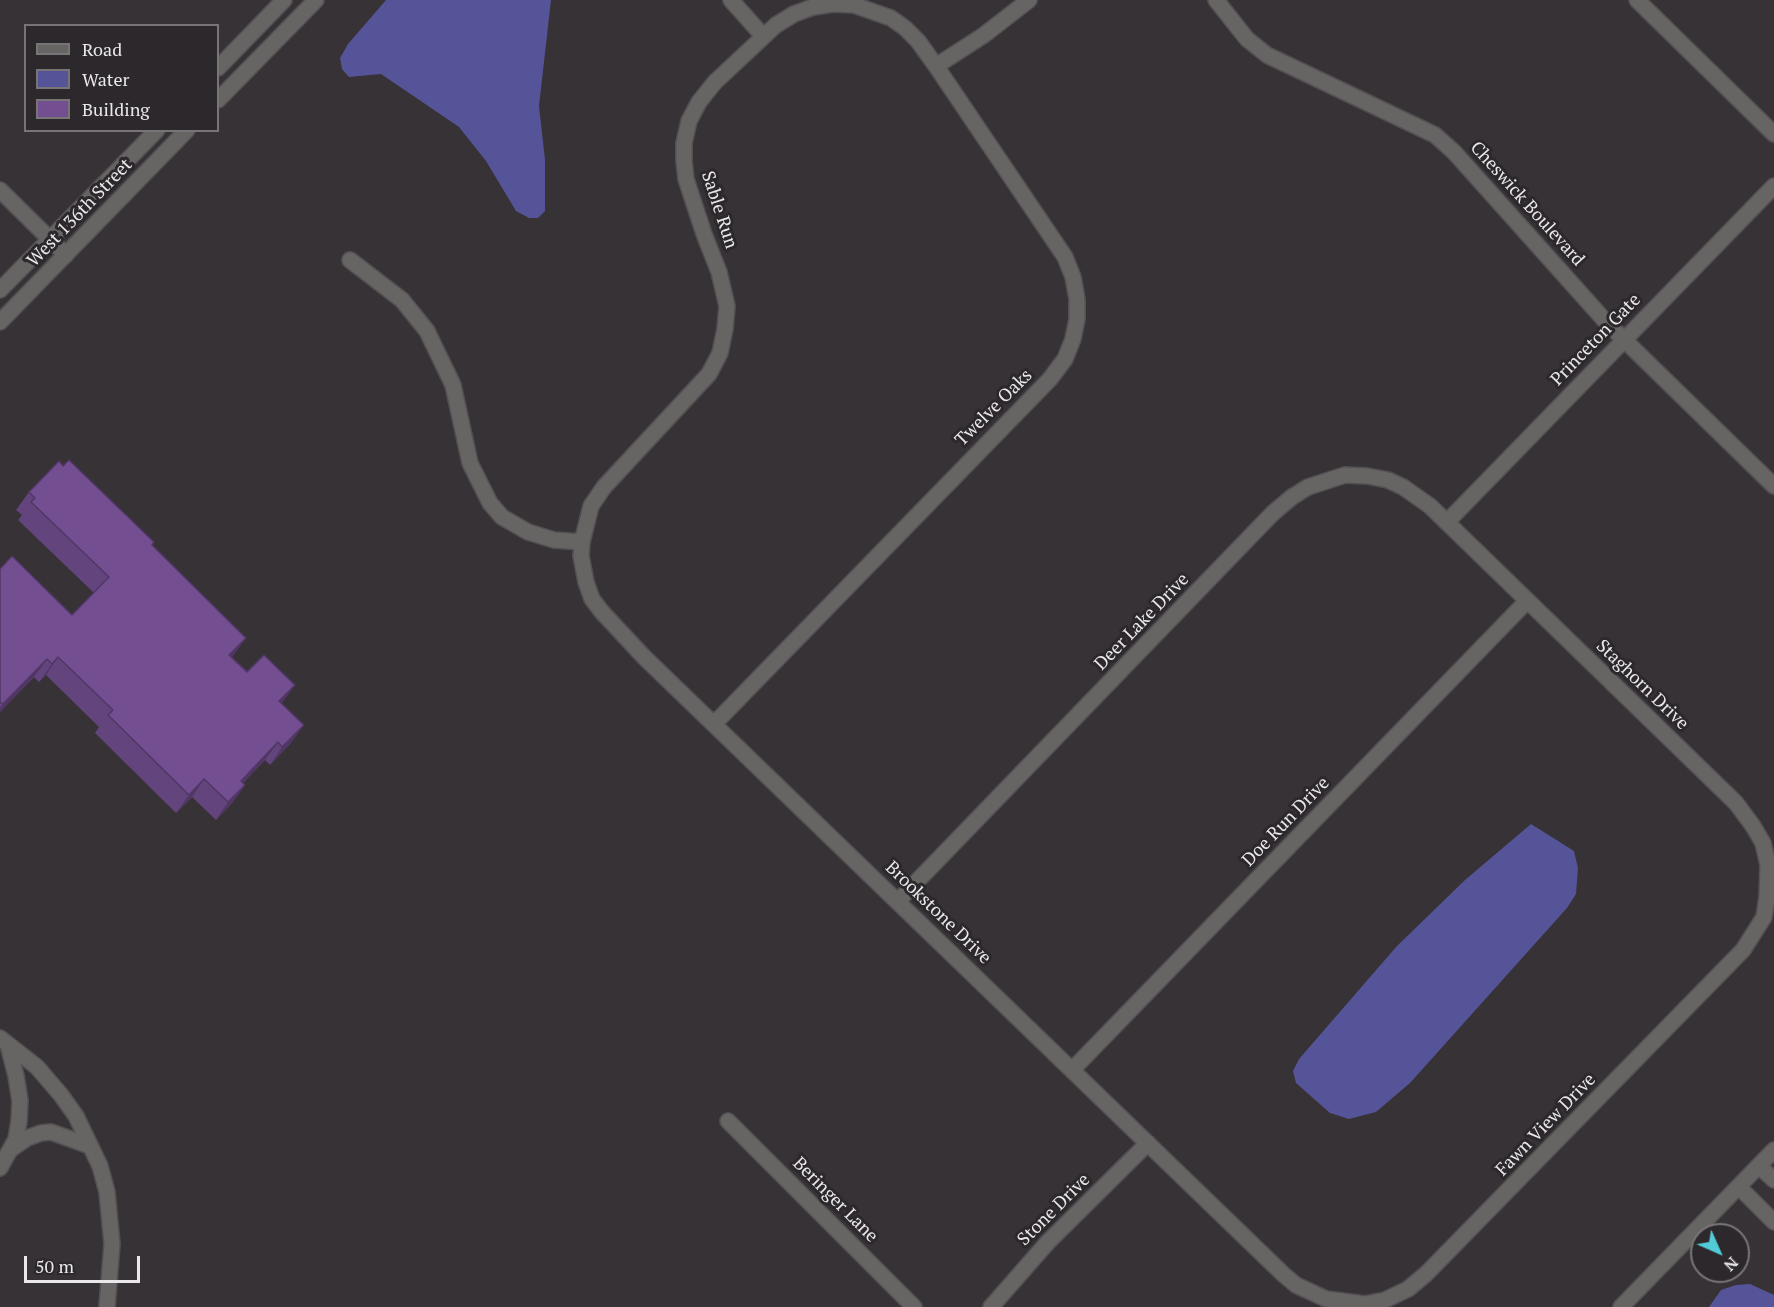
<!DOCTYPE html>
<html>
<head>
<meta charset="utf-8">
<style>
	body { margin:0 }
	#map { position:relative; width:1774px; height:1307px; overflow:hidden; background:#363235; font-family:"PT Serif",serif }
	canvas { display:block }
	.legend { position:absolute; left:24px; top:24px; width:195px; height:108px; box-sizing:border-box; background:#2c282b; border:2px solid #787577; margin:0; padding:8px 10px; list-style:none; font-size:18px; color:#eae8ea }
	.legend li { display:flex; align-items:center; gap:12px; height:30px }
	.legend b { width:30px; border:2px solid #787577 }
	.north { position:absolute; left:1690px; top:1223px; width:60px; height:60px; box-sizing:border-box; background:#2c282b; border:2px solid #787577; border-radius:50%; rotate:135deg; font-size:16px; font-weight:700; line-height:24px; text-align:center; color:#eae8ea }
	.north::after { content:''; display:block; margin:auto; width:21px; height:27px; background:#52cbd7; clip-path:polygon(50% 0,100% 100%,50% 72%,0 100%) }
	.scale { position:absolute; left:24px; top:1256px; width:116px; height:27px; box-sizing:border-box; border:3px solid #eae8ea; border-top:0; padding-left:8px; font-size:18px; line-height:21px; white-space:nowrap; color:#eae8ea; -webkit-text-stroke:4px #2c282b; paint-order:stroke }
</style>
</head>
<body>
<div id="map">
<canvas width="1774" height="1307"></canvas>
<ul class="legend">
<li><b style="height:8px;background:#676464"></b>Road</li>
<li><b style="height:16px;background:#555498"></b>Water</li>
<li><b style="height:16px;background:#734f91"></b>Building</li>
</ul>
<div class="north">N</div>
<div class="scale">50 m</div>
</div>
<script>
const context = document.querySelector('canvas').getContext('2d');
context.lineJoin = 'round';
function paint(path, color) { context.fillStyle = color; context.fill(path, 'evenodd'); }
const shape = rows => new Path2D(rows.map(r => 'M' + r).join(''));
function strokePath(path, color, width, dash) { context.strokeStyle = color; context.lineWidth = width; context.lineCap = dash ? 'butt' : 'round'; context.setLineDash(dash || []); context.stroke(path); }
function write(font, color, halo, rows, align = 'center') {
  context.font = font + ' "PT Serif",serif'; context.lineWidth = 6; context.setLineDash([]); context.textBaseline = 'middle'; context.strokeStyle = halo; context.fillStyle = color; for (const [text, x, y, turn = 0] of rows) {
    context.save(); context.translate(x, y); context.rotate((+turn || 0) * Math.PI / 180); context.textAlign = isNaN(turn) ? turn : align; if (halo) context.strokeText(text, 0, 0); context.fillText(text, 0, 0); context.restore();
  }
}
const water = shape([
	[386,0,551,0,539,106,545,160,545,211,538,218,529,218,516,211,486,161,459,127,381,74,349,77,342,69,340,58,348,44],
	[1531,824,1574,851,1578,868,1576,894,1567,908,1410,1083,1376,1112,1349,1119,1330,1113,1296,1083,1293,1071,1299,1059,1397,946,1465,880],
	[1750,1284,1774,1295,1774,1307,1709,1307,1721,1290,1736,1285]
]);
const minor = shape([
	[731,0,763,36],
	[1216,0,1247,39,1267,55,1435,135,1454,152,1607,323,1774,486],
	[1637,0,1774,134],
	[936,66,984,35,1029,0],
	[0,190,66,255],
	[350,260,402,300,427,331,453,385,470,463,490,503,502,517,528,532,554,540,582,542],
	[1447,522,1774,186],
	[714,724,1050,379,1065,359,1073,339,1077,319,1077,299,1073,277,1065,257,936,66,918,41,905,28,891,18,854,5,833,4,813,7,794,14,776,25,715,82,699,102,689,121,684,143,684,161,686,179,704,234,719,272,727,306,725,329,720,353,709,374,604,487,591,506,582,542,581,556,586,582,592,599,602,612,644,657,1283,1274,1296,1285,1326,1299,1365,1304,1385,1300,1408,1289,1426,1274,1743,950,1764,917,1767,897,1768,865,1763,843,1753,826,1736,803,1430,506,1403,487,1388,480,1367,476,1345,475,1308,487,1292,497,1273,513,898,901],
	[0,1038,37,1067,61,1095,76,1116,100,1166,107,1192,112,1244,107,1307],
	[1072,1070,1527,601],
	[728,1121,914,1307],
	[11,1149,27,1138,41,1133,51,1132,90,1146],
	[1759,1166,1774,1180],
	[0,1168,16,1139,19,1121,20,1101,16,1076,8,1045],
	[1739,1187,1774,1222],
	[991,1307,1048,1242,1148,1143]
]);
const tertiary = shape([
	[218,68,284,0],
	[218,100,316,0],
	[0,290,157,130],
	[0,322,187,130],
	[1621,1307,1774,1150]
]);
const wall = shape([
	[29,492,152,545,232,657,282,703,291,743,270,765,265,760,243,783,245,785,232,803,216,820,192,797,176,813,95,733,99,727,46,675,39,682,34,677,0,712,0,569,72,615,94,593,18,520,22,515,16,510]
]);
const shadedWall = shape([
	[246,638,233,656,216,673,229,655],
	[58,657,46,675,39,682,52,664],
	[47,659,34,677,0,712,0,708,3,704],
	[295,685,282,703,267,719,279,701],
	[304,725,291,743,270,765,282,747],
	[278,742,265,760,228,799,241,781],
	[204,779,192,797,176,813,189,795],
	[245,785,232,803,216,820,228,802]
]);
const building = shape([
	[69,460,154,542,152,545,246,638,229,655,247,672,264,655,295,685,279,701,304,725,282,747,278,742,241,781,245,785,228,802,204,779,189,795,108,715,113,710,58,657,52,664,47,659,3,704,0,702,0,569,12,556,72,615,109,577,31,502,35,498,29,492,59,461,63,466,69,460]
]);
const streetNames = [
	["Cheswick Boulevard",1527,204,48],
	["Sable Run",719,210,72],
	["West 136th Street",80,213,-46],
	["Princeton Gate",1596,340,-46],
	["Twelve Oaks",994,408,-45],
	["Deer Lake Drive",1142,622,-46],
	["Staghorn Drive",1642,685,44],
	["Doe Run Drive",1286,822,-46],
	["Brookstone Drive",938,913,44],
	["Fawn View Drive",1546,1125,-46],
	["Beringer Lane",835,1200,45],
	["Stone Drive",1054,1210,-45]
];
paint(water, '#555498');
strokePath(minor, '#534f52', 18);
strokePath(tertiary, '#534f52', 18);
strokePath(minor, '#676464', 15);
strokePath(tertiary, '#676464', 15);
paint(wall, '#63447d');
paint(shadedWall, '#503766');
paint(building, '#734f91');
strokePath(building, '#503766', 1.5);
write('18px', '#eae8ea', '#2c282b', streetNames);
</script>
</body>
</html>
